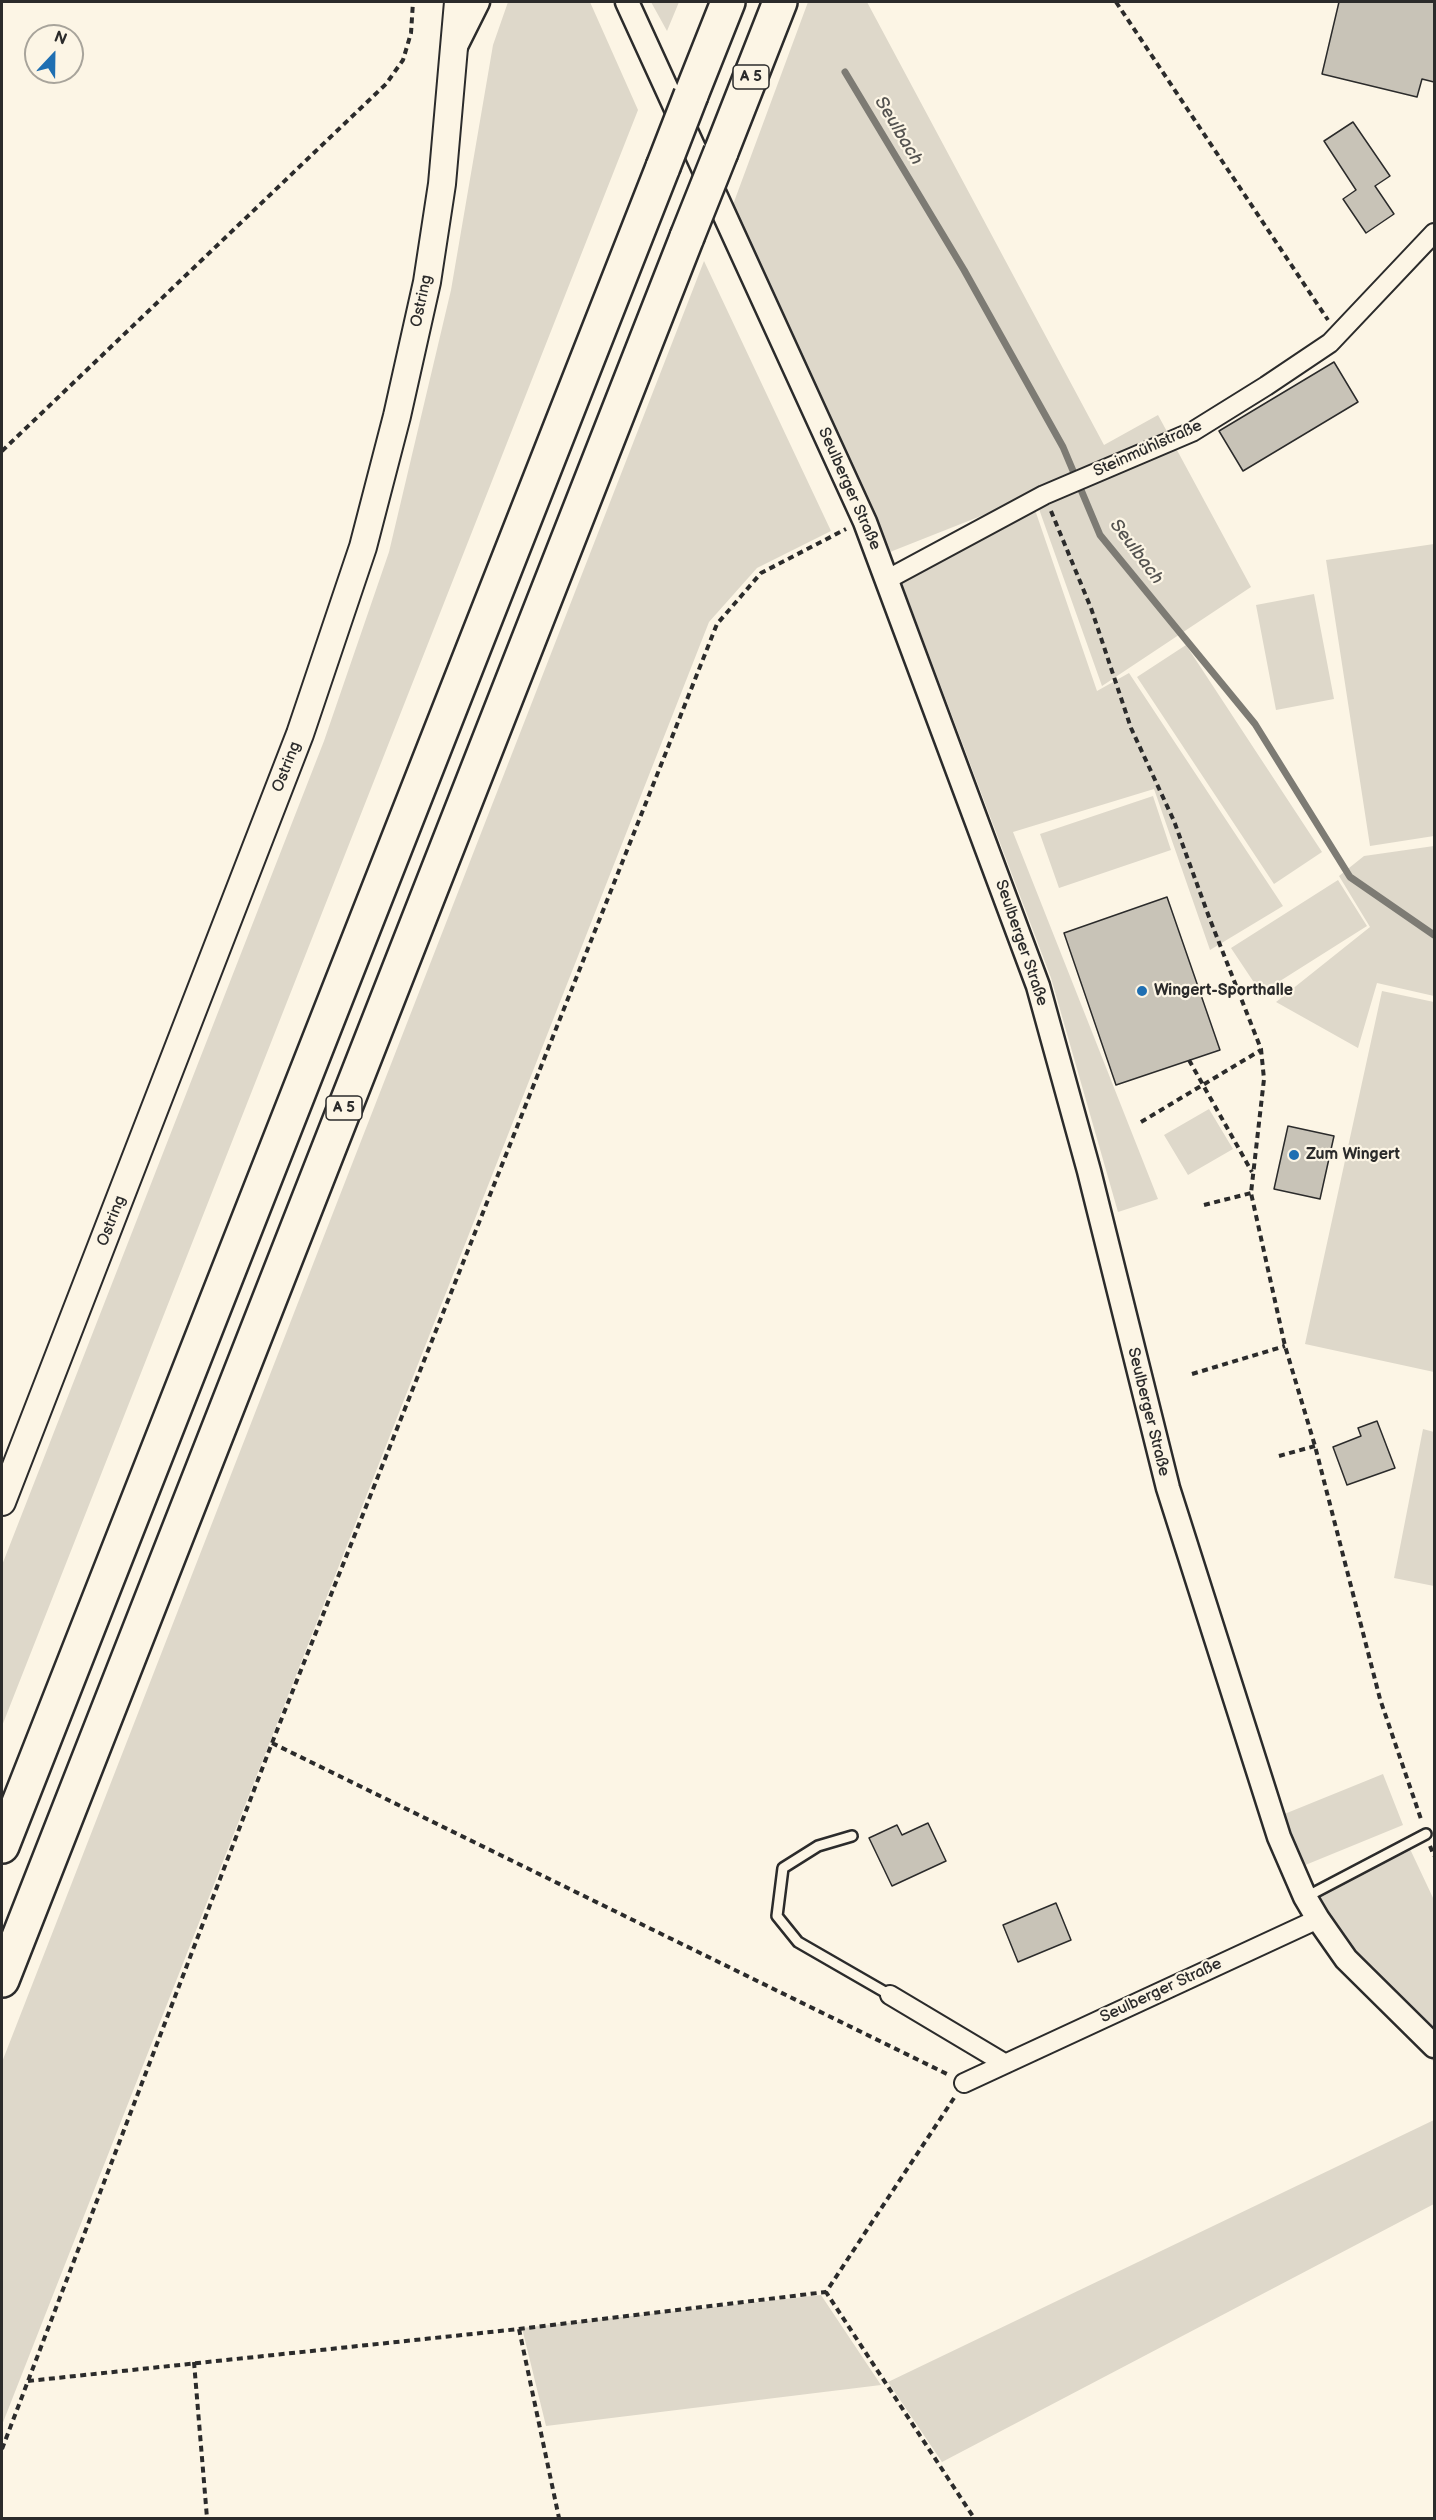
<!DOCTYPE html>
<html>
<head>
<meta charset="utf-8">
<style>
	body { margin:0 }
	#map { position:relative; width:1436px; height:2520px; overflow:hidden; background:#fcf5e5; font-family:"Balsamiq Sans",sans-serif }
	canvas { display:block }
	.frame { position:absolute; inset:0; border:3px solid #2b2b2b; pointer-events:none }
	.north { position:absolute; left:24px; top:24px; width:60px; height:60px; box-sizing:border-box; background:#fcf5e5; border:2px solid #a8a49b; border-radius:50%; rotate:22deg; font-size:16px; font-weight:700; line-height:24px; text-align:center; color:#2b2b2b }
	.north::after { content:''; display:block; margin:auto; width:21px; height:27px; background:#1f6fb2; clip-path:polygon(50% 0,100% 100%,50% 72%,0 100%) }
</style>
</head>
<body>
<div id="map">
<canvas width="1436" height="2520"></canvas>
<div class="frame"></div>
<div class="north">N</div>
</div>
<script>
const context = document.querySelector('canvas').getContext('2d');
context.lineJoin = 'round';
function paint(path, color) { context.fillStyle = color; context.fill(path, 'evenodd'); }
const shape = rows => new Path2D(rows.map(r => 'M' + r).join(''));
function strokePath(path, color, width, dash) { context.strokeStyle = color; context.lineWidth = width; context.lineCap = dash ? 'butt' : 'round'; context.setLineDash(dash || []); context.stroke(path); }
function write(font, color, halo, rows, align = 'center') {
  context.font = font + ' "Balsamiq Sans",sans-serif'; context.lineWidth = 4.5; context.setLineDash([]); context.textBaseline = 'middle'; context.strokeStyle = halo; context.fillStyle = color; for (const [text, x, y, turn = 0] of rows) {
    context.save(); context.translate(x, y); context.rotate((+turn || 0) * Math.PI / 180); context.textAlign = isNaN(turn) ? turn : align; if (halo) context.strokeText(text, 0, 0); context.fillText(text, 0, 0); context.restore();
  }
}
const green = shape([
	[508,2,590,2,638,110,2,1726,2,1565,324,741,389,552,451,290,493,45],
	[651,2,679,2,667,31],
	[808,2,867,2,1104,445,1158,415,1251,587,1102,686,1034,495,890,552,731,210],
	[704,261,831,531,757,568,709,622,2,2425,2,2062],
	[1032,501,1097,691,1129,673,1283,906,1210,950,1154,789,1013,832,1158,1199,1118,1212,1051,978,900,578],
	[1434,544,1434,836,1370,846,1326,560],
	[1314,594,1334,699,1276,710,1256,605],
	[1186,645,1322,852,1274,884,1137,677],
	[1153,796,1171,850,1059,888,1040,834],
	[1434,846,1434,996,1377,983,1358,1048,1276,1002,1370,927,1339,876,1364,856],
	[1338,880,1367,926,1261,993,1231,948],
	[1382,991,1434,1002,1434,1372,1305,1344],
	[1209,1109,1233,1149,1188,1175,1164,1135],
	[1423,1429,1434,1432,1434,1586,1394,1578],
	[1383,1774,1403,1825,1298,1868,1277,1817],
	[1410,1849,1434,1900,1434,2062,1338,1968,1298,1906],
	[1434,2120,1434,2204,942,2462,888,2382],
	[821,2295,881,2385,546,2426,522,2328]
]);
const stream = shape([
	[845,72,964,270,1063,447,1100,535,1255,724,1350,877,1434,935]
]);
const building = shape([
	[1339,2,1434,2,1434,82,1422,79,1417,97,1322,74,1339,2],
	[1353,122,1390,176,1375,186,1394,214,1366,233,1343,199,1356,190,1324,141,1353,122],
	[1334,362,1358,402,1243,471,1219,431,1334,362],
	[1167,897,1220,1050,1116,1085,1064,933,1167,897],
	[1288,1126,1334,1136,1320,1199,1274,1189,1288,1126],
	[1377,1421,1395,1468,1347,1485,1333,1447,1361,1436,1358,1428,1377,1421],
	[928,1823,946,1861,892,1886,869,1838,897,1825,902,1835,928,1823],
	[1056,1903,1071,1940,1018,1962,1003,1925,1056,1903]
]);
const path = shape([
	[1116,2,1328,320],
	[2,451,386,84,403,60,411,33,413,2],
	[1051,511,1091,608,1131,728,1174,821,1209,917,1261,1049,1264,1079,1251,1193,1285,1346,1315,1446,1380,1699,1422,1822],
	[1189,1060,1252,1172],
	[1141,1122,1261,1050],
	[1204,1205,1251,1193],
	[1192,1374,1285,1346],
	[1279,1456,1315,1446],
	[272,1743,949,2075],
	[1430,1846,1434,1856],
	[954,2098,826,2292,974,2518],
	[519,2329,559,2518],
	[194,2362,207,2518],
	[28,2381,519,2329,826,2292],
	[2,2449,272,1743,717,624,761,573,846,529]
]);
const service = shape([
	[852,1836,818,1846,783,1868,777,1916,798,1942,890,1995],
	[1306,1897,1426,1834]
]);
const minor = shape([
	[888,579,1044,495,1192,432,1266,386,1330,343,1434,233],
	[890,1995,1004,2063],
	[964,2083,1318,1919]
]);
const tertiary = shape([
	[627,2,865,522,1038,986,1089,1171,1168,1488,1279,1837,1305,1897,1318,1919,1346,1959,1434,2046],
	[456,46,478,2]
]);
const secondary = shape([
	[2,1502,300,734,363,547,397,416,427,282,442,184,458,2]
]);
const motorway = shape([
	[691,95,728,2],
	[721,152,780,2],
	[2,1846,663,167],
	[2,1980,687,237]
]);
const motorwayBridge = shape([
	[663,167,691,95],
	[687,237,721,152]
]);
const markers = [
	[1142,991,6,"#1f6fb2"],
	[1294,1155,6,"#1f6fb2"]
];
const shields = [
	[751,77,36],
	[344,1108,36]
];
const shieldNames = [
	["A 5",751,77],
	["A 5",344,1108]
];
const streetNames = [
	["Ostring",422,301,-78],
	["Steinmühlstraße",1148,449,-24],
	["Seulberger Straße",849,489,66],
	["Ostring",287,767,-69],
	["Seulberger Straße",1021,943,71],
	["Ostring",112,1221,-69],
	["Seulberger Straße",1148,1412,76],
	["Seulberger Straße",1161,1991,-25]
];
const poiNames = [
	["Wingert-Sporthalle",1154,991],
	["Zum Wingert",1306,1155]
];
const waterNames = [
	["Seulbach",898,131,59],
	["Seulbach",1136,552,53]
];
paint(green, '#ded8ca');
strokePath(stream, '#7d7b74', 7);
paint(building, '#c8c3b7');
strokePath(building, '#2b2b2b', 1.5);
strokePath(service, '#2b2b2b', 14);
strokePath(minor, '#2b2b2b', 22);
strokePath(tertiary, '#2b2b2b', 27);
strokePath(secondary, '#2b2b2b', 30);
strokePath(motorway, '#2b2b2b', 38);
strokePath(path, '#2b2b2b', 4, [6, 4.5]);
strokePath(service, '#fcf5e5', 9);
strokePath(minor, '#fcf5e5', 18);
strokePath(tertiary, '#fcf5e5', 22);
strokePath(secondary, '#fcf5e5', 26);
strokePath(motorway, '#fcf5e5', 33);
strokePath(motorwayBridge, '#2b2b2b', 38, []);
strokePath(motorwayBridge, '#fcf5e5', 33);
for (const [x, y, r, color] of markers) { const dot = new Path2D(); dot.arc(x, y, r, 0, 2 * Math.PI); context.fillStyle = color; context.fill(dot); strokePath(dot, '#fcf5e5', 2); }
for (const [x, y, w] of shields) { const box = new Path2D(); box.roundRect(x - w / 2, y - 12, w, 24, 4.5); context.fillStyle = '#fcf5e5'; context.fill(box); strokePath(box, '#2b2b2b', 1.5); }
write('bold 15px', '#2b2b2b', null, shieldNames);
write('16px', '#2b2b2b', '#fcf5e5', streetNames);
write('bold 16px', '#2b2b2b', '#fcf5e5', poiNames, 'left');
write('italic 18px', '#545350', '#fcf5e5', waterNames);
</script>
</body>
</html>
